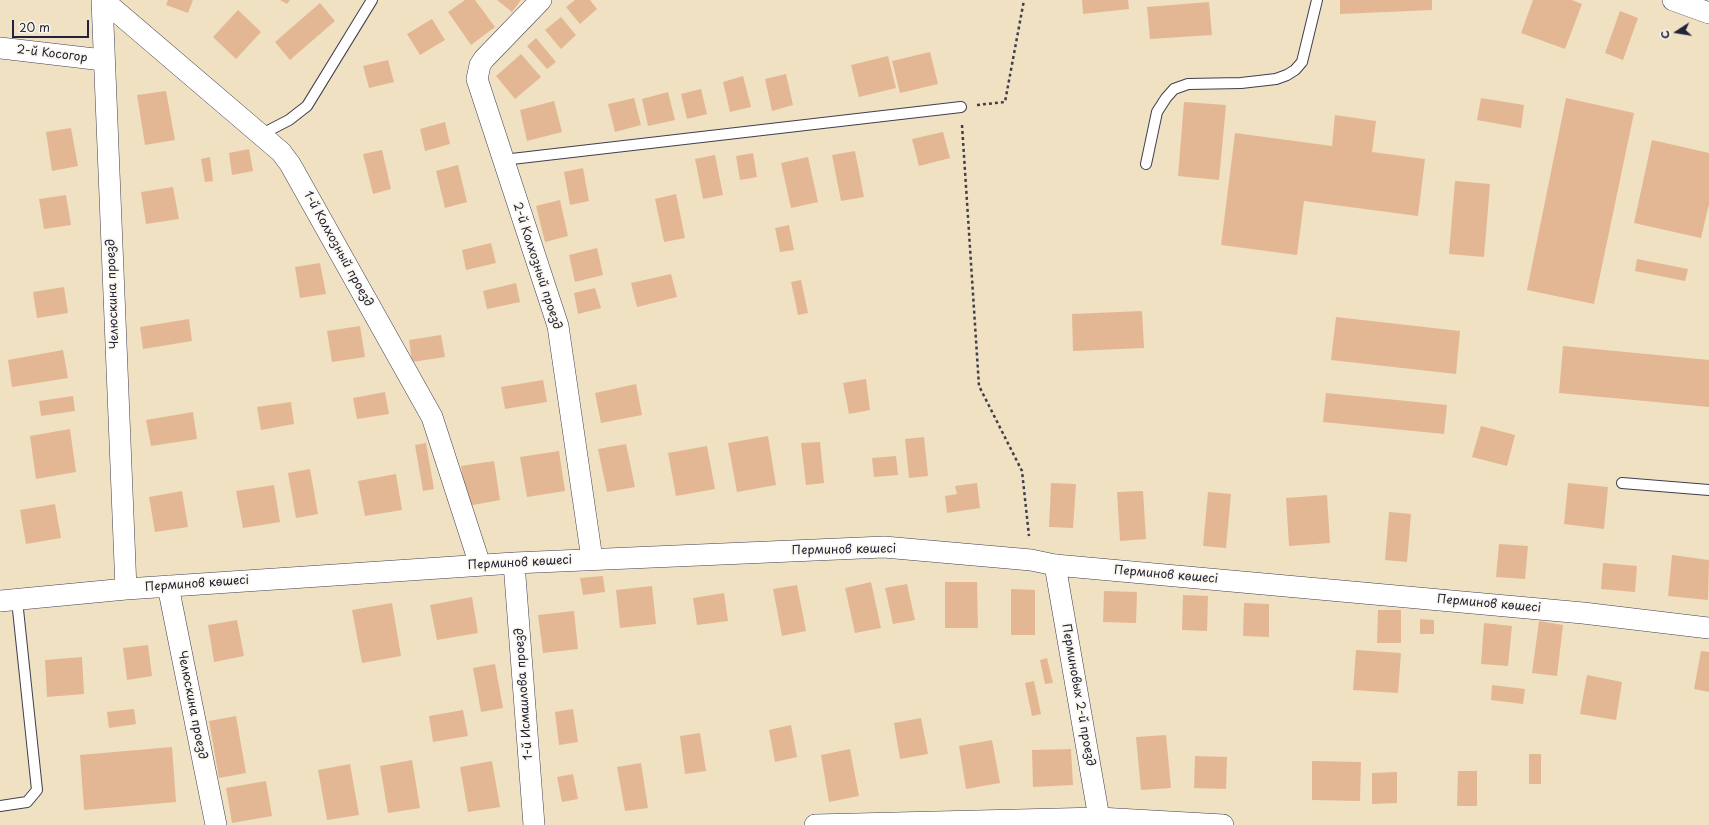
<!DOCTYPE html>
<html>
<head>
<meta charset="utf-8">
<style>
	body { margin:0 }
	#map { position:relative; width:1709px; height:825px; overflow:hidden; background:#f0e1c2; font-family:"Playpen Sans",sans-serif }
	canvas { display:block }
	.north { position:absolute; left:1657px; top:12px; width:40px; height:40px; -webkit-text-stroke:3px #fbf7ec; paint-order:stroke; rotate:258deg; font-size:11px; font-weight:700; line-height:16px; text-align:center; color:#22223b }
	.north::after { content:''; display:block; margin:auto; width:14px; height:18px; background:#22223b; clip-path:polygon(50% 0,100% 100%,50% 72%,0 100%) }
	.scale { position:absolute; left:12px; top:20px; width:77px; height:18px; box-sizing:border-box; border:2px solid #22223b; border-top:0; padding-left:5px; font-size:12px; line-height:14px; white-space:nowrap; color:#22223b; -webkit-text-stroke:3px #fbf7ec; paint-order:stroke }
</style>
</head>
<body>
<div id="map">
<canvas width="1709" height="825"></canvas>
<div class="north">С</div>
<div class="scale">20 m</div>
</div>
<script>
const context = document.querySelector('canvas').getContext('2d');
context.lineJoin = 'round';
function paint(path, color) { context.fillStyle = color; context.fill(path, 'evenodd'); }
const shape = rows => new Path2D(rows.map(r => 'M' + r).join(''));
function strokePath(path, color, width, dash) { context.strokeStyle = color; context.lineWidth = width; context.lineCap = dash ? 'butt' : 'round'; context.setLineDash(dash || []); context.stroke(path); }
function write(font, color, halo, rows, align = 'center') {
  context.font = font + ' "Playpen Sans",sans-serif'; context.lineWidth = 3.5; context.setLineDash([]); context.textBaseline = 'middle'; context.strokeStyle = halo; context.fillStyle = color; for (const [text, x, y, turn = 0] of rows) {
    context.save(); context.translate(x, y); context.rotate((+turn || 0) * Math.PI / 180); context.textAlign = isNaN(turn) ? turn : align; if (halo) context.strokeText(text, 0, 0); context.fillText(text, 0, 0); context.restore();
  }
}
const building = shape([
	[168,0,193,0,188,13,166,5],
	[280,0,290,0,287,4],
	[465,0,475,0,495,27,471,45,448,12],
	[497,0,521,0,512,12],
	[575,0,590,0,597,9,580,24,566,7],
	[1082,0,1128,0,1129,9,1083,14],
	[1340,0,1432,0,1432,10,1340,14],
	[1533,0,1572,0,1582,4,1565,49,1521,33],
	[1209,2,1212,35,1150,39,1147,7],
	[320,3,335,21,290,60,275,42],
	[238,10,261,32,236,59,213,37],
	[1620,11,1638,18,1623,60,1605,53],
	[561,17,576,35,561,49,545,30],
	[432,19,445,40,420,55,407,34],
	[536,38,556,62,547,69,527,46],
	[930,52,938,84,900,93,892,61],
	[521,54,541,77,515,99,496,76],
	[888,56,896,88,859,97,851,65],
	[388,60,394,82,369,88,363,66],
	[786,74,793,105,772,111,765,79],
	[743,76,751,107,730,112,723,82],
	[701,89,707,114,687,119,681,94],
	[166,91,175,140,145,145,137,95],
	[668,92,675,120,648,126,642,99],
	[634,98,641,125,615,132,608,104],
	[1481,98,1524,105,1521,128,1477,120],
	[1566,98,1634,113,1594,304,1527,290],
	[554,101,562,132,527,141,520,110],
	[1184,102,1226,105,1219,180,1178,176],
	[1335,115,1376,121,1372,152,1425,159,1418,216,1304,201,1297,255,1221,245,1235,133,1332,146],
	[445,122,450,144,425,151,420,129],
	[71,128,78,166,52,171,46,132],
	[943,132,950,158,919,166,912,139],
	[1652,140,1709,153,1709,204,1701,238,1634,223],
	[249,149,253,171,232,175,229,153],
	[382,150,391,189,373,194,363,154],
	[855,151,864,197,841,201,832,155],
	[753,153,757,177,740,180,736,156],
	[715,155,723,195,703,199,695,159],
	[210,157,213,181,205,182,201,159],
	[808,157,818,202,791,208,781,163],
	[458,165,467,202,445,208,436,171],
	[583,168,589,201,570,205,564,172],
	[1455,181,1490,184,1484,257,1449,254],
	[173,187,179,219,146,224,141,192],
	[676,194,685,238,664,242,655,199],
	[66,195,71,225,44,229,39,199],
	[560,200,568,236,545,242,536,206],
	[789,225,794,250,780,252,775,228],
	[491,243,496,263,466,270,462,250],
	[597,248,603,275,575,282,569,255],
	[1637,259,1688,269,1685,281,1635,271],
	[320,263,326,294,300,298,295,267],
	[671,274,677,297,637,307,631,283],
	[801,280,808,313,798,315,791,282],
	[516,283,520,302,487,309,483,291],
	[64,287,68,313,37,318,33,292],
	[595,288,601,308,578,314,574,293],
	[1142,311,1144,348,1073,351,1072,314],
	[1336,317,1460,331,1456,374,1331,360],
	[189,319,192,341,143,349,140,327],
	[360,326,365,357,332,362,327,331],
	[441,335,445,357,412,362,409,340],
	[1563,346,1709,360,1709,407,1559,393],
	[63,350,68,378,12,387,8,360],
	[866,379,870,410,849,414,843,383],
	[543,380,547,402,505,409,501,387],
	[636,384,642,415,601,423,595,393],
	[385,392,389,414,357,419,353,398],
	[1326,393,1447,405,1444,434,1323,422],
	[73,396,75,411,41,416,39,401],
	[291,402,294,424,261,430,257,407],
	[193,412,197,439,151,446,146,420],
	[1481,426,1515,435,1507,466,1472,457],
	[70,429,76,472,36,479,30,436],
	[768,436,776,485,737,492,728,443],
	[924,437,928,476,909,478,905,439],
	[820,442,824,483,806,485,801,443],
	[426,443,434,489,423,491,415,445],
	[626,444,635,487,607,492,598,449],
	[707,446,715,489,676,496,668,453],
	[559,451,565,491,527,497,520,457],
	[896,456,898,475,874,477,872,458],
	[494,461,500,500,468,506,461,466],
	[310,469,318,514,296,518,288,473],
	[396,474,402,510,365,516,358,481],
	[977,483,980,508,947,513,945,496,957,494,955,486],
	[1051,483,1076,484,1073,528,1049,527],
	[1568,483,1608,487,1604,529,1564,524],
	[274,485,280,522,243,528,236,491],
	[182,491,188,527,155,532,149,497],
	[1143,491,1146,539,1120,541,1117,492],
	[1208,492,1231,494,1226,548,1203,546],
	[1327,495,1330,543,1289,546,1286,498],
	[55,504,61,538,26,544,20,510],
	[1389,512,1411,514,1407,562,1385,560],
	[1499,544,1528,546,1525,579,1496,577],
	[1672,555,1709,560,1708,600,1668,596],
	[1603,563,1637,566,1635,592,1601,589],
	[603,576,605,592,583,595,580,578],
	[871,582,881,628,855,633,845,588],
	[945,582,977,582,978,628,945,628],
	[907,584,915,620,893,624,885,588],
	[797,585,806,631,782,636,773,589],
	[652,586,656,624,620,628,616,590],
	[1011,589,1035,590,1035,635,1011,635],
	[1104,591,1137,592,1136,623,1103,622],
	[724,593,728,621,697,625,693,598],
	[1183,595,1208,596,1207,631,1182,630],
	[472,597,478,633,437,640,430,605],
	[392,603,401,656,362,663,352,610],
	[1244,603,1269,604,1269,637,1243,636],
	[1378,610,1401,610,1401,643,1377,643],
	[574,611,578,649,543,653,538,615],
	[1420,619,1434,620,1434,634,1420,634],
	[237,620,244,656,214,662,208,625],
	[1539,621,1563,625,1557,676,1532,673],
	[1484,623,1512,626,1508,666,1481,664],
	[148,645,152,676,127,680,123,648],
	[1356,650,1401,653,1398,693,1353,690],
	[1701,651,1709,652,1709,692,1694,689],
	[82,657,84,694,47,697,45,660],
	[1047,658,1053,683,1045,684,1040,660],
	[495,664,503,708,481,712,473,668],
	[1587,675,1622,682,1616,720,1580,714],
	[1034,681,1041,714,1032,716,1025,683],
	[1492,685,1525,689,1523,704,1491,700],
	[134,709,136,724,109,728,107,712],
	[573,709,578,742,559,745,555,712],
	[463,710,468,736,433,742,429,716],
	[236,716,246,773,219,778,209,721],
	[921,718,928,754,900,759,894,723],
	[791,725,797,757,775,762,769,730],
	[700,733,706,771,685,774,680,736],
	[1166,735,1171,788,1141,790,1136,737],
	[992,740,1000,783,966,789,959,746],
	[172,747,176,802,84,810,80,755],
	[850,749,859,796,829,802,821,755],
	[1071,749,1073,785,1033,787,1032,750],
	[1529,754,1541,754,1541,784,1529,784],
	[1195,756,1227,757,1226,789,1194,788],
	[412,760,420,808,388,813,380,766],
	[492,761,500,807,468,812,460,767],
	[1312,761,1361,762,1360,801,1312,800],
	[641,763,648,808,625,811,617,767],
	[350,764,359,815,327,820,318,770],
	[1458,771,1477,771,1477,806,1457,806],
	[1397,772,1397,803,1372,804,1372,773],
	[573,774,578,799,562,802,557,777],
	[266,781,272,816,232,823,226,788]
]);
const path = shape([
	[977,105,1005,102,1024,0],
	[962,125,979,386,1022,471,1029,536]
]);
const lane = shape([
	[260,135,289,120,307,106,372,0],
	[503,160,961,107],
	[1146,164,1157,112,1166,98,1174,89,1188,84,1241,83,1276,79,1287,75,1295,70,1302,62,1317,0],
	[1622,483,1709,490],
	[0,806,27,802,37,790,17,600]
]);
const street = shape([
	[102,0,126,589],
	[103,0,281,152,290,164,432,417,480,565],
	[541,0,484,59,480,65,477,79,558,326,592,559],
	[1673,0,1709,13],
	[0,48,103,60],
	[514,563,534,825],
	[1055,565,1099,818,1099,825],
	[168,586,216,825],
	[0,601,126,589,514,563,884,547,1031,560,1055,565,1583,613,1709,628],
	[815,825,1099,818,1223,825]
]);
const streetNames = [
	["2-й Косогор",52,54,7],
	["1-й Колхозный проезд",338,249,61],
	["2-й Колхозный проезд",537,266,72],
	["Челюскина проезд",113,294,-92],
	["Перминов көшесі",844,550,-1],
	["Перминов көшесі",520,563,-3],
	["Перминов көшесі",1166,575,5],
	["Перминов көшесі",197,584,-4],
	["Перминов көшесі",1489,604,5],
	["1-й Исмаилова проезд",524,694,-94],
	["Перминовых 2-й проезд",1078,695,80],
	["Челюскина проезд",192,705,79]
];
paint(building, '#e4b794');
strokePath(lane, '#413f4f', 12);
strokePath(street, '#413f4f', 22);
strokePath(path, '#413f4f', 2.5, [3, 3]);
strokePath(lane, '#fff', 10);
strokePath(street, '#fff', 21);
write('12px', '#22223b', '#fbf7ec', streetNames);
</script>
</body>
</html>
